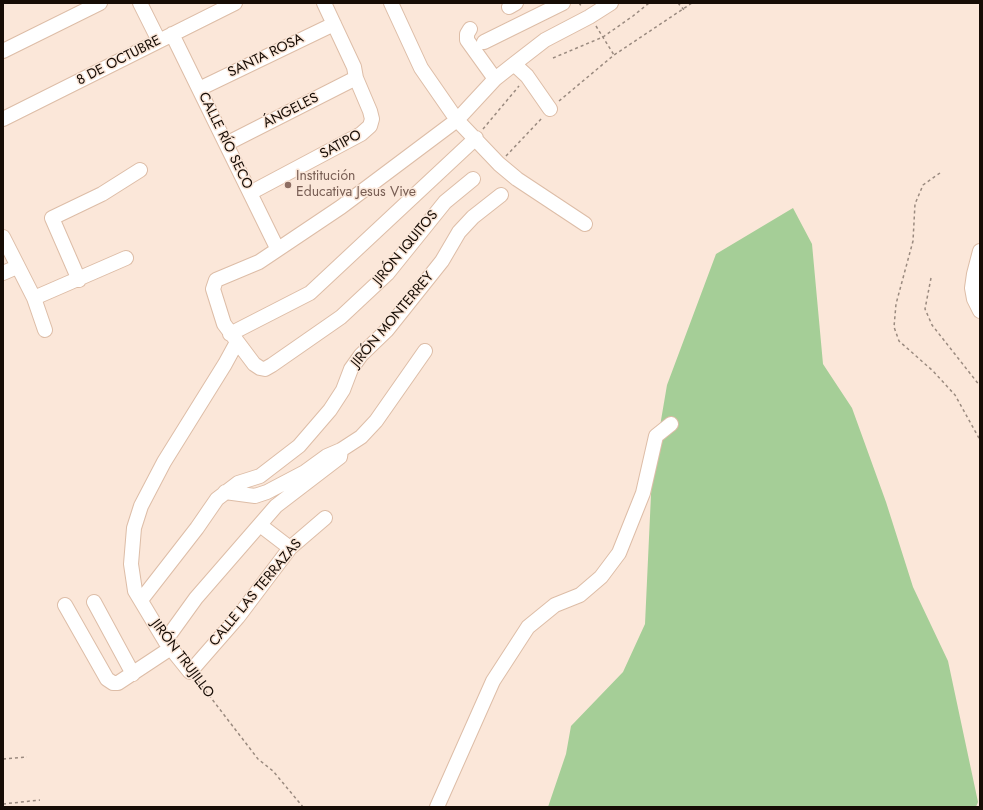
<!DOCTYPE html>
<html>
<head>
<meta charset="utf-8">
<style>
	body { margin:0 }
	#map { position:relative; width:983px; height:810px; overflow:hidden; background:#fbe7d9; font-family:Jost,sans-serif }
	canvas { display:block }
	.frame { position:absolute; inset:0; border:4px solid #160c05; pointer-events:none }
</style>
</head>
<body>
<div id="map">
<canvas width="983" height="810"></canvas>
<div class="frame"></div>
</div>
<script>
const context = document.querySelector('canvas').getContext('2d');
context.lineJoin = 'round';
function paint(path, color) { context.fillStyle = color; context.fill(path, 'evenodd'); }
const shape = rows => new Path2D(rows.map(r => 'M' + r).join(''));
function strokePath(path, color, width, dash) { context.strokeStyle = color; context.lineWidth = width; context.lineCap = dash ? 'butt' : 'round'; context.setLineDash(dash || []); context.stroke(path); }
function write(font, color, halo, rows, align = 'center') {
  context.font = font + ' Jost,sans-serif'; context.lineWidth = 3; context.setLineDash([]); context.textBaseline = 'middle'; context.strokeStyle = halo; context.fillStyle = color; for (const [text, x, y, turn = 0] of rows) {
    context.save(); context.translate(x, y); context.rotate((+turn || 0) * Math.PI / 180); context.textAlign = isNaN(turn) ? turn : align; if (halo) context.strokeText(text, 0, 0); context.fillText(text, 0, 0); context.restore();
  }
}
const green = shape([
	[793,208,812,244,823,364,852,408,886,502,913,587,948,661,978,802,976,807,548,807,566,754,571,726,623,672,645,624,652,473,667,385,716,254]
]);
const path = shape([
	[579,3,582,7],
	[678,3,684,10],
	[596,26,614,55],
	[553,58,603,37,633,16,649,3],
	[559,101,614,55,692,3],
	[483,129,519,86],
	[506,156,542,118],
	[940,173,923,185,915,204,913,241,896,304,894,327,899,341,933,371,955,395,980,440],
	[931,278,925,309,932,325,980,386],
	[198,681,258,759,273,771,303,807],
	[3,759,27,757],
	[3,804,40,800]
]);
const minor = shape([
	[140,3,159,41],
	[391,3,421,68,457,120,499,164,517,179,585,224],
	[509,7,516,3],
	[470,29,467,34,467,40,495,79],
	[172,34,277,248],
	[484,42,563,3],
	[3,51,100,3],
	[514,64,527,76,550,109],
	[199,89,334,24],
	[3,119,235,3],
	[226,144,356,78],
	[473,179,445,202,387,274,341,317,272,365,265,369,260,368,254,364,224,324,213,289,216,280,259,262,341,207,457,120,495,79,514,64,545,40,589,17,611,3],
	[250,193,361,134,370,126,372,119,370,111,356,78,354,67,324,3],
	[3,237,34,298,45,330],
	[980,251,974,274,972,288,974,299,980,311],
	[3,273,17,267],
	[79,280,52,218,102,194,140,170],
	[34,298,126,258],
	[230,334,310,293,476,138],
	[237,342,225,364,164,462,141,506,134,528,131,564,135,591,165,641,190,672,238,617,290,548,325,518],
	[225,492,255,496,267,492,305,472,327,456,341,450,361,437,376,421,425,351],
	[260,525,290,548],
	[141,600,197,528,217,499,238,483,260,476,299,446,330,410,343,390,351,369,361,355,387,330,442,261,459,232,473,217,501,195],
	[94,602,133,674],
	[65,605,107,679,113,683,118,683,171,648],
	[165,641,196,598,276,506,340,457,341,450],
	[437,807,493,681,528,627,555,605,580,595,601,577,619,553,643,493,656,436,671,424]
]);
const markers = [
	[288,185,4,"#8d6e63"]
];
const streetNames = [
	["SANTA ROSA",266,56,-26],
	["8 DE OCTUBRE",119,61,-27],
	["ÁNGELES",291,111,-27],
	["CALLE RÍO SECO",225,141,64],
	["SATIPO",341,145,-29],
	["JIRÓN IQUITOS",406,248,-50],
	["JIRÓN MONTERREY",393,320,-50],
	["CALLE LAS TERRAZAS",256,593,-50],
	["JIRÓN TRUJILLO",182,659,53]
];
const educationNames = [
	["Institución",296,177],
	["Educativa Jesus Vive",296,193]
];
paint(green, '#a5ce97');
strokePath(minor, '#ddbda7', 16);
strokePath(path, '#9a8a7f', 1.5, [3, 3]);
strokePath(minor, '#fff', 14);
for (const [x, y, r, color] of markers) { const dot = new Path2D(); dot.arc(x, y, r, 0, 2 * Math.PI); context.fillStyle = color; context.fill(dot); strokePath(dot, '#fbe7d9', 1.5); }
write('14px', '#160c05', '#fbe7d9', streetNames);
write('14px', '#785e54', '#fbe7d9', educationNames, 'left');
</script>
</body>
</html>
